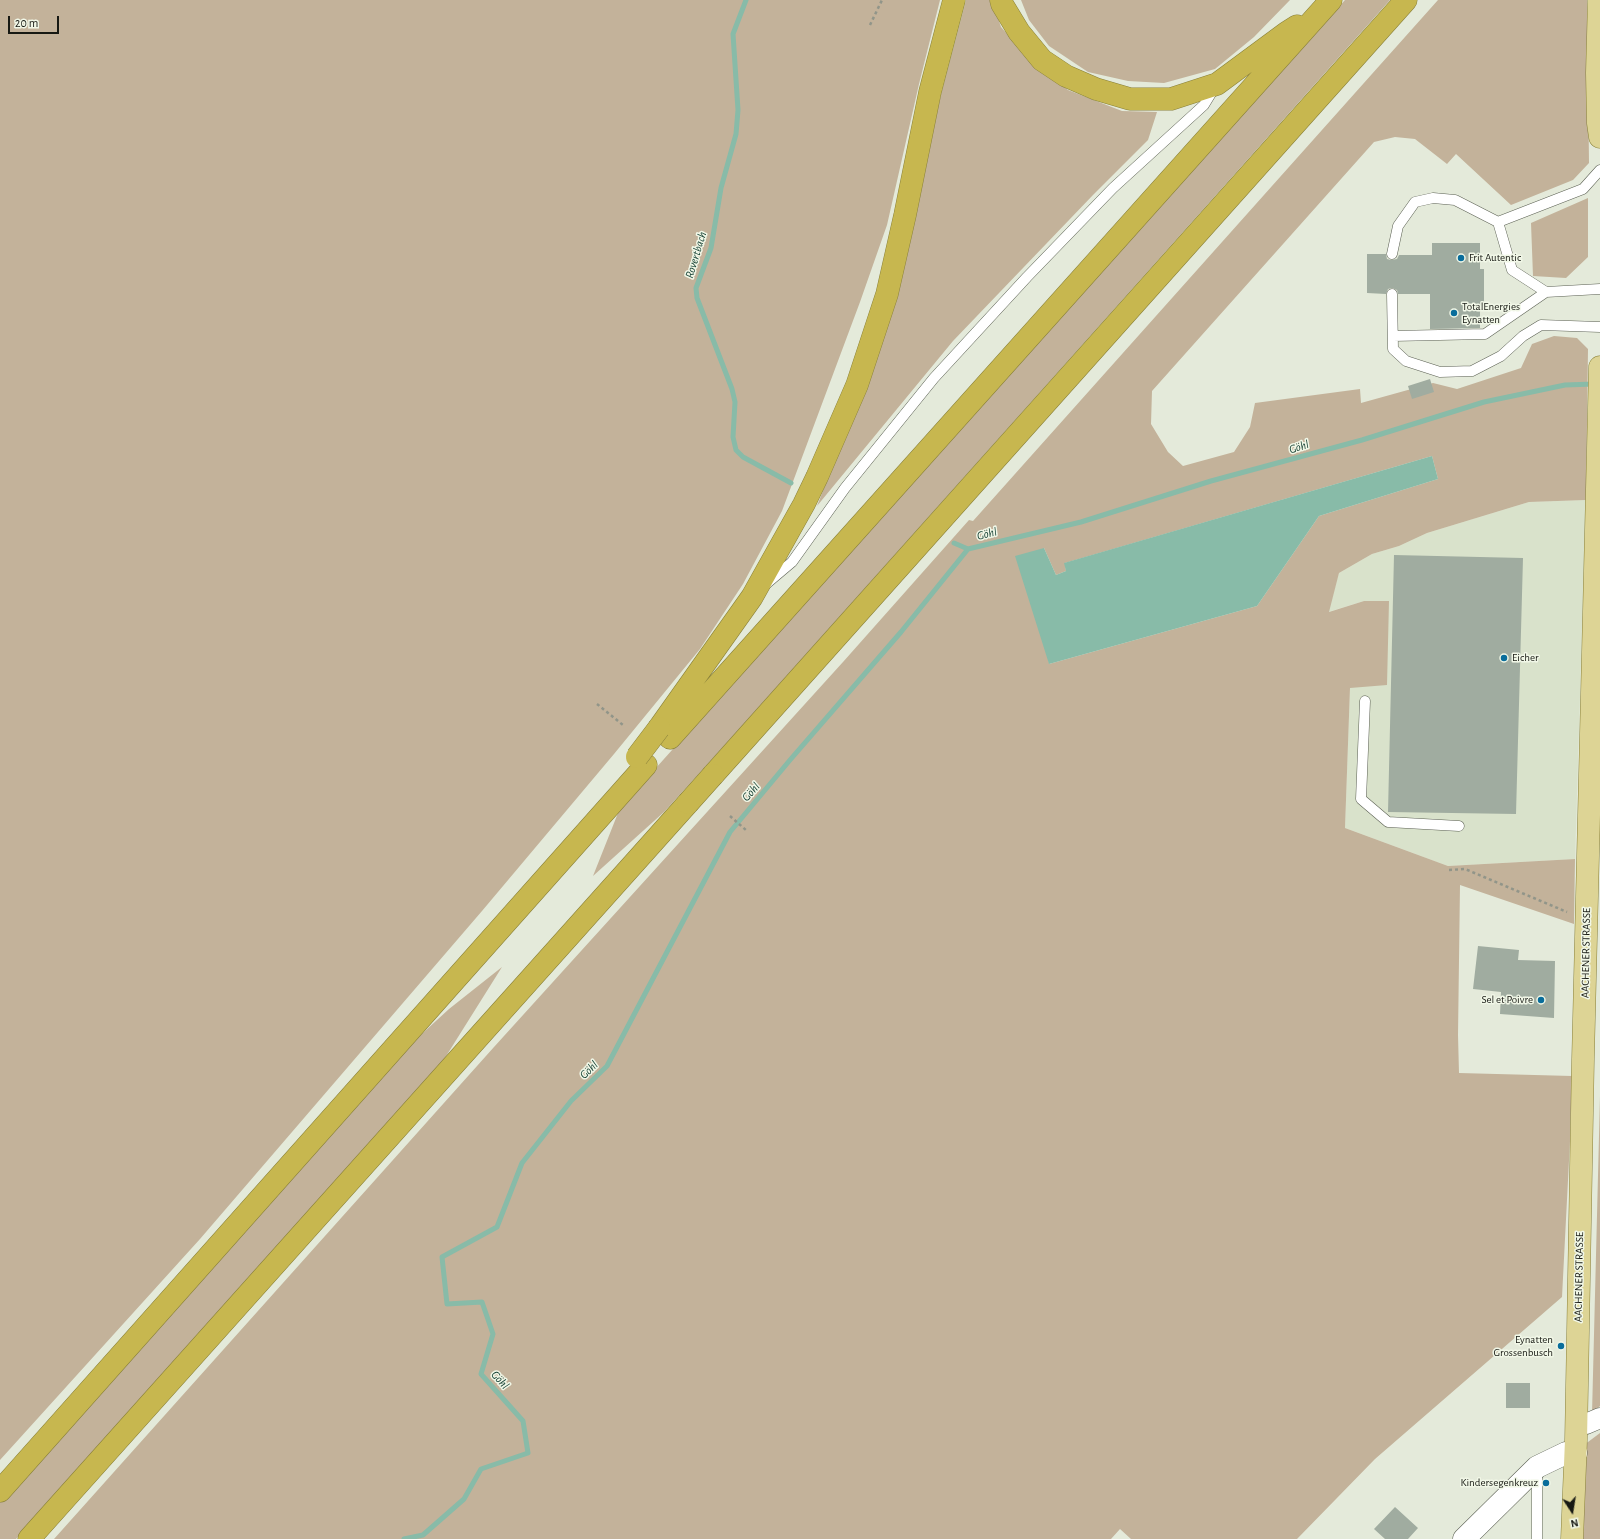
<!DOCTYPE html>
<html>
<head>
<meta charset="utf-8">
<style>
	body { margin:0 }
	#map { position:relative; width:1600px; height:1539px; overflow:hidden; background:#e4eada; font-family:"Alegreya Sans",sans-serif }
	canvas { display:block }
	.north { position:absolute; left:1552px; top:1491px; width:40px; height:40px; -webkit-text-stroke:3px #f1f7e7; paint-order:stroke; rotate:168deg; font-size:11px; font-weight:700; line-height:16px; text-align:center; color:#171913 }
	.north::after { content:''; display:block; margin:auto; width:14px; height:18px; background:#171913; clip-path:polygon(50% 0,100% 100%,50% 72%,0 100%) }
	.scale { position:absolute; left:8px; top:16px; width:51px; height:18px; box-sizing:border-box; border:2px solid #171913; border-top:0; padding-left:5px; font-size:12px; line-height:14px; white-space:nowrap; color:#171913; -webkit-text-stroke:3px #f1f7e7; paint-order:stroke }
</style>
</head>
<body>
<div id="map">
<canvas width="1600" height="1539"></canvas>
<div class="north">N</div>
<div class="scale">20 m</div>
</div>
<script>
const context = document.querySelector('canvas').getContext('2d');
context.lineJoin = 'round';
function paint(path, color) { context.fillStyle = color; context.fill(path, 'evenodd'); }
const shape = rows => new Path2D(rows.map(r => 'M' + r).join(''));
function strokePath(path, color, width, dash) { context.strokeStyle = color; context.lineWidth = width; context.lineCap = dash ? 'butt' : 'round'; context.setLineDash(dash || []); context.stroke(path); }
function write(font, color, halo, rows, align = 'center') {
  context.font = font + ' "Alegreya Sans",sans-serif'; context.lineWidth = 3; context.setLineDash([]); context.textBaseline = 'middle'; context.strokeStyle = halo; context.fillStyle = color; for (const [text, x, y, turn = 0] of rows) {
    context.save(); context.translate(x, y); context.rotate((+turn || 0) * Math.PI / 180); context.textAlign = isNaN(turn) ? turn : align; if (halo) context.strokeText(text, 0, 0); context.fillText(text, 0, 0); context.restore();
  }
}
const built = shape([
	[1586,500,1575,859,1448,866,1345,828,1350,688,1389,602,1364,601,1328,612,1339,573,1372,554,1399,546,1427,533,1529,502]
]);
const green = shape([
	[0,0,940,0,919,84,887,225,860,302,782,511,743,584,700,649,614,754,482,911,200,1239,0,1460],
	[966,0,992,0,1001,27,1031,61,1068,90,1122,111,1157,112,1148,140,1093,195,953,341,817,506,863,390],
	[1021,0,1290,0,1254,37,1215,69,1164,83,1128,81,1088,72,1049,46,1029,20],
	[1345,0,1390,0,734,735,664,812,593,876,620,808],
	[1438,0,1587,0,1589,163,1573,180,1511,205,1456,154,1447,164,1415,139,1395,137,1374,142,1152,391,1151,424,1168,452,1183,466,1234,452,1250,427,1255,403,1360,389,1361,403,1433,383,1457,389,1521,368,1532,344,1554,336,1577,338,1588,349,1586,500,1529,502,1427,533,1399,546,1372,554,1339,573,1329,612,1364,601,1389,601,1387,685,1350,688,1345,828,1448,866,1575,859,1574,924,1460,885,1458,1035,1459,1073,1572,1076,1570,1141,1562,1297,1375,1459,1297,1539,1131,1539,1120,1529,1111,1539,54,1539,494,1047,843,662,969,520,973,521],
	[1432,456,1438,479,1319,516,1257,606,1049,664,1044,548,1056,575,1066,571,1065,563],
	[1588,198,1588,257,1566,278,1533,276,1531,223],
	[502,967,443,1061,16,1539,0,1539,0,1502,412,1043,449,1009],
	[1600,1096,1600,1406,1592,1414],
	[1600,1433,1600,1539,1583,1539,1584,1445]
]);
const water = shape([
	[1432,456,1438,479,1319,516,1257,606,1049,664,1015,556,1044,548,1056,575,1066,571,1064,563]
]);
const stream = shape([
	[746,0,733,34,738,110,736,134,721,188,711,248,696,288,697,298,732,389,735,402,733,437,736,450,743,457,791,483],
	[954,543,968,549],
	[404,1539,423,1535,464,1499,481,1469,528,1453,523,1421,481,1374,493,1334,482,1302,447,1304,442,1257,497,1227,522,1163,571,1101,607,1066,730,832,790,760,901,632,968,549,1081,522,1211,481,1362,440,1484,402,1565,385,1594,384]
]);
const building = shape([
	[1432,243,1480,243,1480,269,1484,269,1484,307,1480,307,1480,328,1430,329,1430,294,1398,294,1397,290,1392,288,1388,289,1386,294,1367,293,1367,254,1386,254,1387,259,1391,260,1397,259,1399,255,1432,255],
	[1430,379,1434,392,1412,399,1408,386],
	[1394,555,1523,558,1516,814,1388,812],
	[1478,946,1519,950,1518,960,1555,961,1554,1018,1500,1014,1501,992,1473,989],
	[1506,1383,1530,1383,1530,1408,1506,1408],
	[1395,1507,1418,1528,1408,1539,1385,1539,1374,1529]
]);
const path = shape([
	[870,25,882,0],
	[597,704,623,725],
	[730,816,747,831],
	[1449,870,1465,869,1567,912]
]);
const service = shape([
	[1498,222,1583,189,1600,170],
	[1392,254,1398,226,1415,202,1433,198,1455,200,1498,222,1512,270,1546,292],
	[1392,294,1393,349,1406,361,1440,372,1472,371,1501,356,1523,336,1541,325,1600,327],
	[1393,336,1485,334,1546,292,1600,289],
	[766,584,792,562,845,488,934,378,1027,277,1113,188,1204,105,1215,87],
	[1365,701,1361,799,1388,822,1459,826],
	[1537,1539,1537,1469]
]);
const minor = shape([
	[1576,1424,1586,1424,1600,1418]
]);
const tertiary = shape([
	[1464,1539,1537,1467,1566,1453,1576,1453]
]);
const primary = shape([
	[1599,0,1597,73,1598,123,1600,137],
	[1572,1539,1576,1440,1583,1059,1600,367]
]);
const motorway = shape([
	[1001,0,1002,4,1019,32,1042,60,1066,76,1096,89,1130,99,1171,99,1217,84,1286,33,1297,26],
	[659,728,752,597,804,504,817,477,857,385,887,294,905,215,930,92,954,0],
	[670,738,1331,0],
	[713,775,1406,0],
	[0,1491,646,765],
	[29,1539,688,803]
]);
const motorwayBridge = shape([
	[637,757,659,728],
	[688,803,713,775]
]);
const markers = [
	[1461,258,4,"#096d9b"],
	[1454,313,4,"#096d9b"],
	[1504,658,4,"#096d9b"],
	[1541,1000,4,"#096d9b"],
	[1561,1346,4,"#096d9b"],
	[1546,1483,4,"#096d9b"]
];
const poiNames = [
	["Frit Autentic",1469,258],
	["TotalEnergies",1462,307],
	["Eynatten",1462,320],
	["Eicher",1512,658],
	["Sel et Poivre",1533,1000,"right"],
	["Eynatten",1553,1340,"right"],
	["Grossenbusch",1553,1353,"right"],
	["Kindersegenkreuz",1538,1483,"right"]
];
const streetNames = [
	["AACHENER STRASSE",1586,953,-89],
	["AACHENER STRASSE",1579,1277,-89]
];
const waterNames = [
	["Rovertbach",696,255,-73],
	["Göhl",1299,447,-17],
	["Göhl",987,534,-14],
	["Göhl",751,792,-49],
	["Göhl",589,1070,-44],
	["Göhl",500,1380,48]
];
paint(built, '#d9e2cb');
paint(green, '#c3b29a');
paint(water, '#88bba8');
strokePath(stream, '#88bba8', 5);
paint(building, '#a0aca0');
strokePath(service, '#5b6053', 11);
strokePath(minor, '#5b6053', 21);
strokePath(tertiary, '#5b6053', 23);
strokePath(primary, '#89803a', 23);
strokePath(motorway, '#89803a', 23);
strokePath(path, '#919589', 2.5, [3, 3]);
strokePath(service, '#fff', 10);
strokePath(minor, '#fff', 20);
strokePath(tertiary, '#fff', 22);
strokePath(primary, '#ddd495', 22);
strokePath(motorway, '#c7b74f', 22);
strokePath(motorwayBridge, '#89803a', 23, []);
strokePath(motorwayBridge, '#c7b74f', 22);
for (const [x, y, r, color] of markers) { const dot = new Path2D(); dot.arc(x, y, r, 0, 2 * Math.PI); context.fillStyle = color; context.fill(dot); strokePath(dot, '#f1f7e7', 1.5); }
write('11px', '#171913', '#f1f7e7', poiNames, 'left');
write('11px', '#171913', '#f1f7e7', streetNames);
write('italic 12px', '#103c2f', '#f1f7e7', waterNames);
</script>
</body>
</html>
